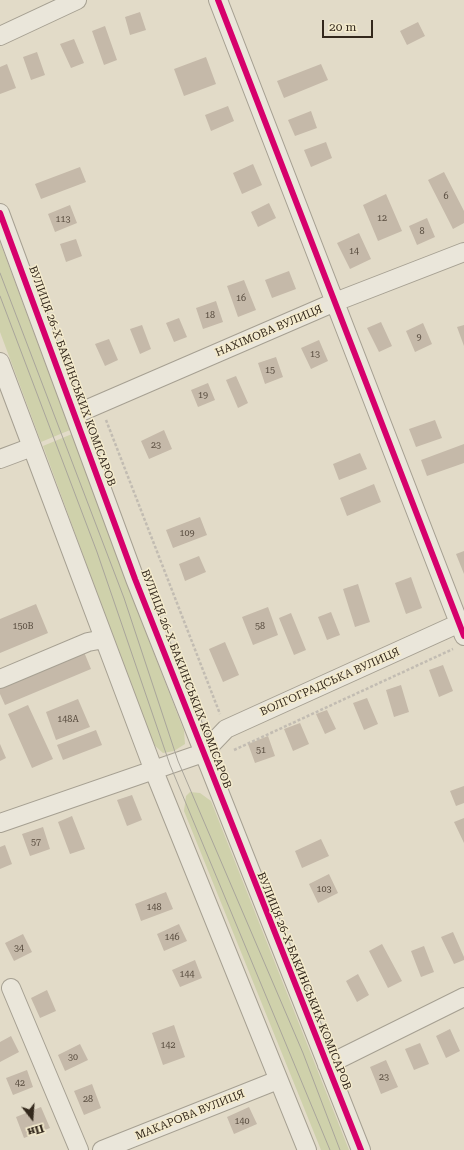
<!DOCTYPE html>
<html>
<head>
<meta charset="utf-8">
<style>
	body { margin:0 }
	#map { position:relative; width:464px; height:1150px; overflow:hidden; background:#e2dbc8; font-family:"Roboto Serif",serif }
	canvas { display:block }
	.north { position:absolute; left:12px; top:1098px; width:40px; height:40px; -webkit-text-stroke:3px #f4ebcd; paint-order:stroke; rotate:163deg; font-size:11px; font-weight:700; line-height:16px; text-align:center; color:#33281c }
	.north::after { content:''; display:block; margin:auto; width:14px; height:18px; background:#33281c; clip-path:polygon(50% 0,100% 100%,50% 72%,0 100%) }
	.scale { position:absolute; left:322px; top:20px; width:51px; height:18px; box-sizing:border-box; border:2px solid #33281c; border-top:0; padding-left:5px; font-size:12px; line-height:14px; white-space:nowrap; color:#33281c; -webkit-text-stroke:3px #f4ebcd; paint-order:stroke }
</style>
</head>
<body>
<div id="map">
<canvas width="464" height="1150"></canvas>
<div class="north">Пн</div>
<div class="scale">20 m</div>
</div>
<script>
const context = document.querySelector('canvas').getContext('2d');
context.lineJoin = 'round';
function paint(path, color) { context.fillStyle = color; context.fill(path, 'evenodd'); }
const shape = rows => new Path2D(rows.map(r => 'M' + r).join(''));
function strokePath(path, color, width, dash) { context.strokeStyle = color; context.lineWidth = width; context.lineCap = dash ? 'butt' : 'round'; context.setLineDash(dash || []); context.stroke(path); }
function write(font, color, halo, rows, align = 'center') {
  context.font = font + ' "Roboto Serif",serif'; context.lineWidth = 3; context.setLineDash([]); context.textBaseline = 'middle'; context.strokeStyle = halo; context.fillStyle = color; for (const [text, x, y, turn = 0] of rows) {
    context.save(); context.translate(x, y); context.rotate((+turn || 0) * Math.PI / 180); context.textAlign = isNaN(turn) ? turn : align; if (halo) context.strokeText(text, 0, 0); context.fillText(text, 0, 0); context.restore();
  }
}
const green = shape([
	[0,242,70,430,41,442,0,332],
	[72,434,121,568,184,731,185,744,174,751,163,753,152,743,43,446],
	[190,792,200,793,211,801,349,1150,321,1150,184,811,186,796]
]);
const building = shape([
	[140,12,146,30,130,35,125,17],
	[418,22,425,36,407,45,400,31],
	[105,26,117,60,104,65,92,31],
	[74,39,84,63,71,68,60,44],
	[37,52,45,75,31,80,23,57],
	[206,57,216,84,184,96,174,69],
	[7,64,16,88,0,94,0,67],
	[321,64,328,80,284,98,277,81],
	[228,106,234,121,211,131,205,115],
	[311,111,317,128,295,136,288,120],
	[326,142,332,158,311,167,304,150],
	[253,164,262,185,242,194,233,173],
	[80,167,86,182,41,199,35,184],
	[444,172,464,211,464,223,453,229,428,180],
	[386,194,402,231,378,241,363,205],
	[269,203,276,218,258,227,251,212],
	[70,205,77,223,55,232,48,214],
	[427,218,435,237,417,245,409,226],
	[359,233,371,259,350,269,337,243],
	[76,239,82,256,66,262,60,244],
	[289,271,296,289,272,298,265,280],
	[244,280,256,310,238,317,227,286],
	[216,301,223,322,203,329,196,308],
	[179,318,187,337,174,342,166,323],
	[381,322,392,346,379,352,367,328],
	[423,323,432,344,415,352,406,331],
	[142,325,151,349,140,354,130,329],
	[464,325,464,346,457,327],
	[109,339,118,360,105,366,95,344],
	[319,340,328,361,311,369,301,348],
	[276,357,283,377,265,384,258,363],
	[236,376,248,403,238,408,226,380],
	[208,383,215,400,198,407,191,390],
	[435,420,442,438,416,447,409,429],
	[164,430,172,449,149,459,141,441],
	[464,444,464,463,427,476,421,460],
	[360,453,367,469,339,480,333,464],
	[374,484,381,502,347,516,340,498],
	[200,517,207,535,173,548,166,530],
	[464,551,464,574,456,554],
	[199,556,206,572,185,581,179,564],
	[411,577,422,608,406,614,395,583],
	[358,584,370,622,355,627,343,589],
	[36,604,48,633,0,653,0,619],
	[268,607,278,635,253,645,242,617],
	[331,612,340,635,327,640,318,617],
	[291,613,306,650,294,655,279,618],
	[225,642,239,675,223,682,209,649],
	[84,652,91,669,5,705,0,694,0,686],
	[443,665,453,691,439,697,429,670],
	[401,685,409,712,394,717,386,690],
	[367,698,378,724,364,730,353,703],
	[78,699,90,727,56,740,46,712],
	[28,705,53,759,32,768,8,714],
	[327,710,336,729,325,734,316,714],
	[300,723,309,744,293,751,284,729],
	[96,730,102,745,63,760,57,745],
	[268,736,275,756,255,763,248,744],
	[0,744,6,758,0,761],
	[464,786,464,803,456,806,450,791],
	[132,795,142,820,127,826,117,800],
	[72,816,85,849,70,854,58,822],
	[464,818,464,843,454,822],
	[43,827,50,849,30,856,22,834],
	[321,839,329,856,302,868,295,851],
	[5,845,12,864,0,869,0,847],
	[329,874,338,893,318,903,309,884],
	[166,892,173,909,141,921,135,904],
	[179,924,187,941,164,951,157,934],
	[453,932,464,957,464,960,454,964,441,937],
	[23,934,32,952,14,961,5,943],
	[382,944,402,981,388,988,369,951],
	[424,946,434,972,421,977,411,951],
	[195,960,202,978,180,987,172,970],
	[358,974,369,995,357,1002,346,981],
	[47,990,56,1011,40,1018,31,998],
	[174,1025,185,1057,163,1065,152,1033],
	[450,1029,460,1051,446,1058,436,1036],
	[11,1036,19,1052,0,1062,0,1042],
	[420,1043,429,1064,414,1070,405,1049],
	[80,1044,88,1060,65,1071,58,1055],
	[386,1060,398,1087,381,1094,370,1067],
	[27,1070,33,1087,13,1095,6,1078],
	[92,1084,101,1108,84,1115,74,1091],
	[41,1107,50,1128,24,1138,16,1117],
	[249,1107,257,1124,234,1134,227,1117]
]);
const path = shape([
	[106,420,220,714],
	[234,750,453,649]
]);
const minor = shape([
	[218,0,464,636],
	[0,36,77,0],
	[0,213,135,579,361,1150],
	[0,362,154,771,307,1150],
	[76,414,335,302,464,252],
	[0,459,32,447],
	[0,679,88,642,104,639],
	[0,823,203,753,226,729,464,621],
	[11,988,79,1150],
	[327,1065,464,997],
	[102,1150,278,1080]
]);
const tram = shape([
	[0,273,124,598,178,761,303,1053,340,1150],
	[0,296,97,552,170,765,330,1150]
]);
const cycleway = shape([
	[218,0,464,636],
	[0,213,135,579,361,1150]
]);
const numberNames = [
	["6",446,196],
	["12",382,218],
	["113",63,219],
	["8",422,231],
	["14",354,251],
	["16",241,298],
	["18",210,315],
	["9",419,337],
	["13",315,354],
	["15",270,370],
	["19",203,395],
	["23",156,445],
	["109",187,533],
	["150В",23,626],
	["58",260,626],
	["148А",68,719],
	["51",261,750],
	["57",36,842],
	["103",324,889],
	["148",154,907],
	["146",172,937],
	["34",19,948],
	["144",187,974],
	["142",168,1045],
	["30",73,1057],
	["23",384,1077],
	["42",20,1083],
	["28",88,1099],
	["140",242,1121]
];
const streetNames = [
	["НАХІМОВА ВУЛИЦЯ",269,331,-23],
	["ВУЛИЦЯ 26-Х БАКИНСЬКИХ КОМІСАРОВ",72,376,70],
	["ВУЛИЦЯ 26-Х БАКИНСЬКИХ КОМІСАРОВ",186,679,69],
	["ВОЛГОГРАДСЬКА ВУЛИЦЯ",330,682,-24],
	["ВУЛИЦЯ 26-Х БАКИНСЬКИХ КОМІСАРОВ",304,981,68],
	["МАКАРОВА ВУЛИЦЯ",190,1115,-22]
];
paint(green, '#cfd1ab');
paint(building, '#c5b9a9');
strokePath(minor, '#a6a092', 20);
strokePath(path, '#c2bcb2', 2.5, [3, 2]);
strokePath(minor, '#eae6da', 18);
strokePath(tram, '#a9a59b', 1);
strokePath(cycleway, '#d6006c', 6);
write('9px', '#584c3f', null, numberNames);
write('11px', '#33281c', '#f4ebcd', streetNames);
</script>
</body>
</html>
